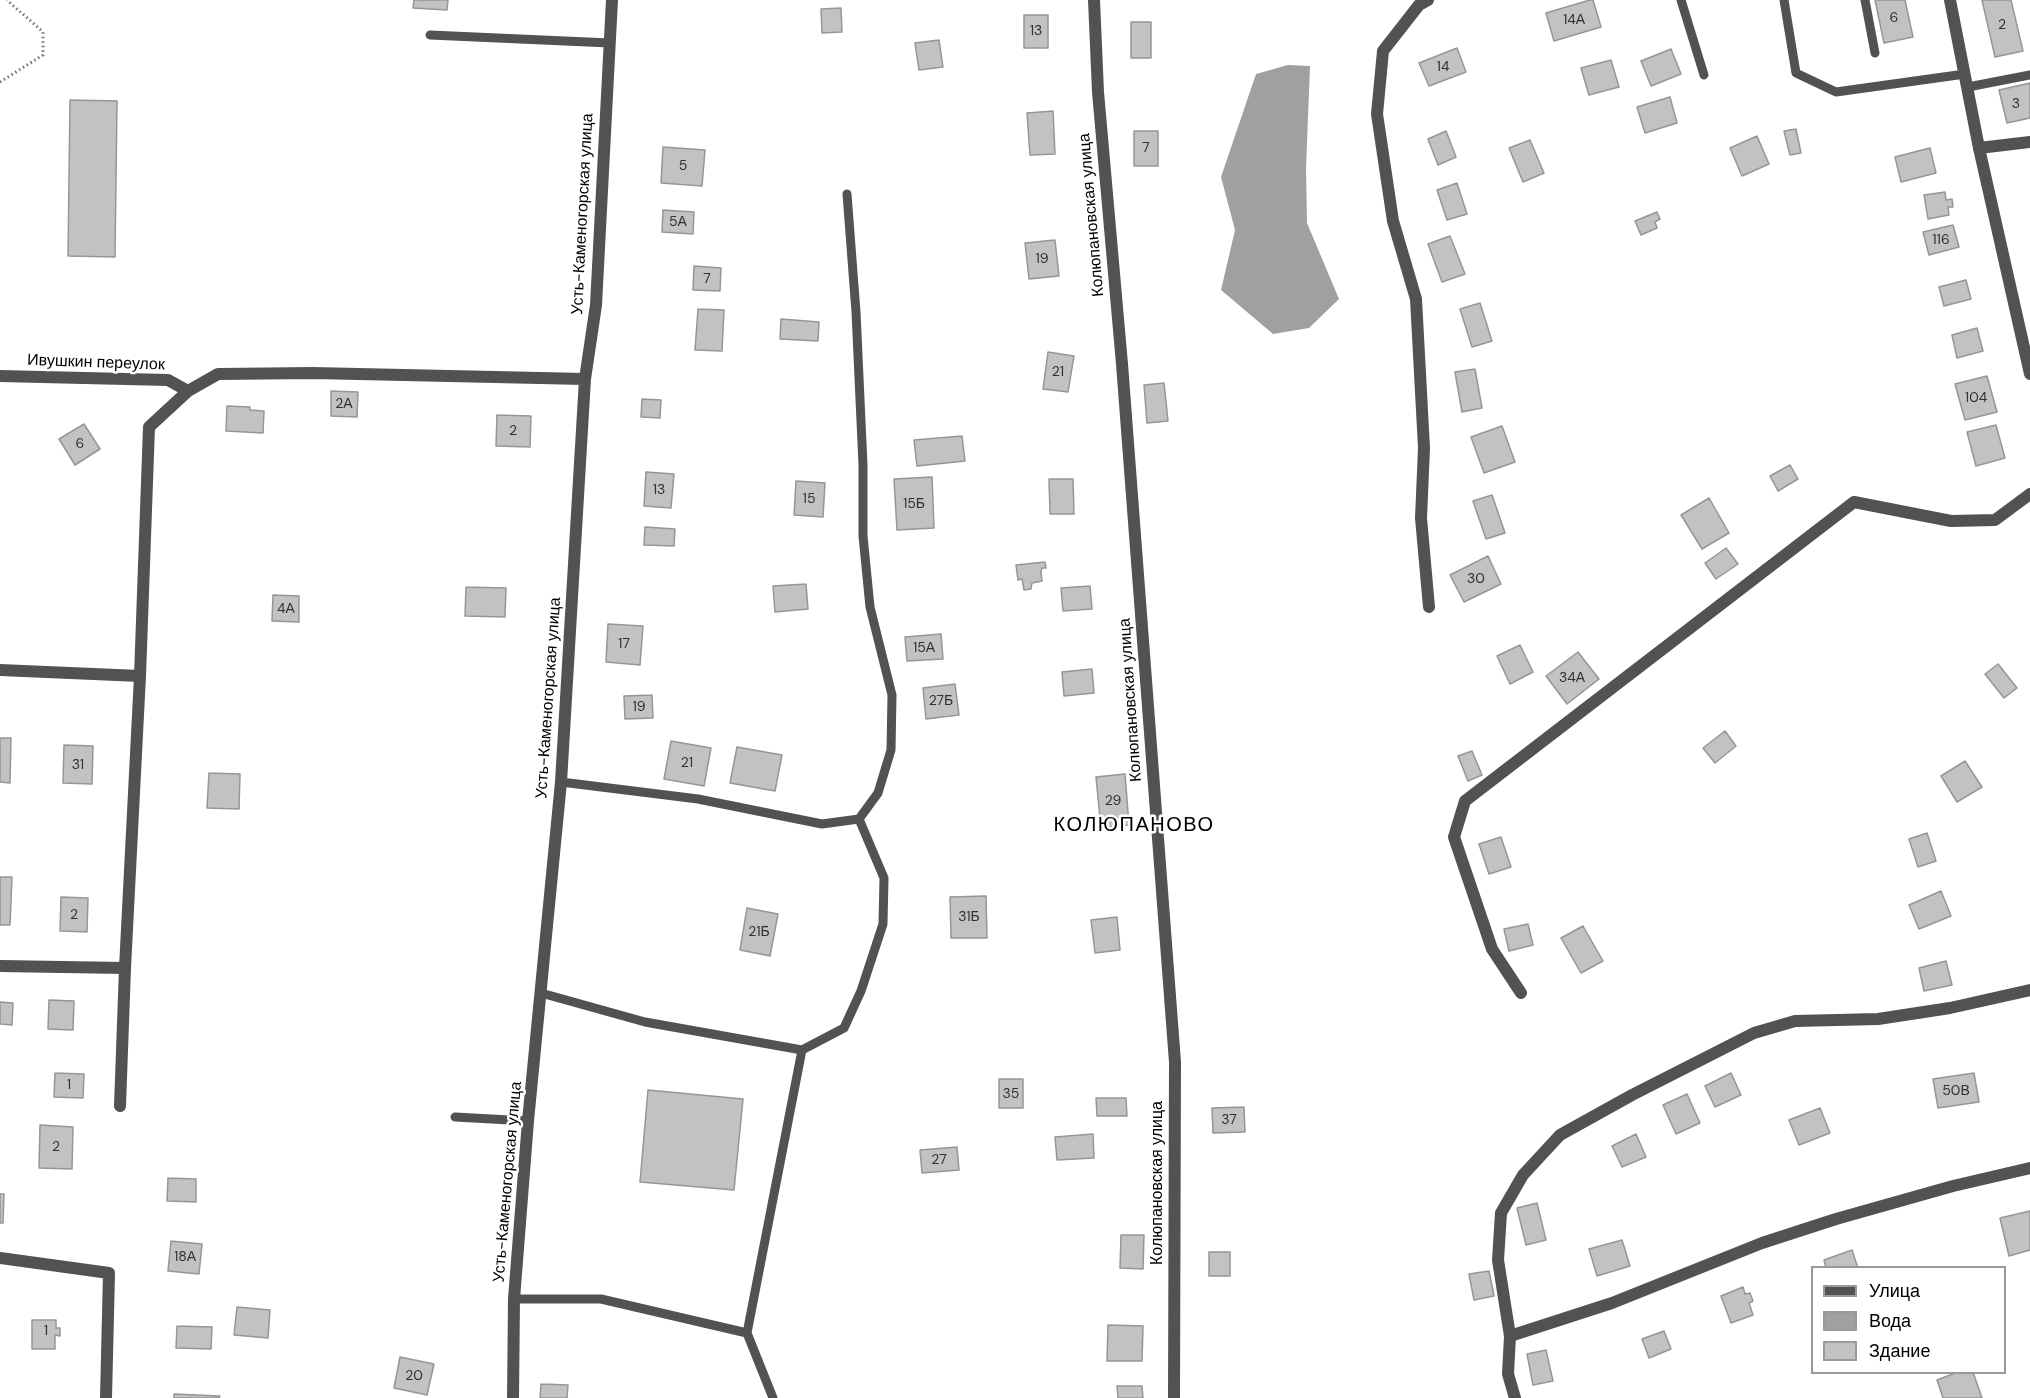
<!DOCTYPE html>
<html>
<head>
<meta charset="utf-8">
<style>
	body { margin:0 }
	#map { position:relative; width:2030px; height:1398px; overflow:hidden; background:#fff; font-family:"DM Sans",sans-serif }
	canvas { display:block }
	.legend { position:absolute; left:1811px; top:1266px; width:195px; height:108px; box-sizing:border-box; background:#fff; border:2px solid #999; margin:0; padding:8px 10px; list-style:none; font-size:18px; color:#000 }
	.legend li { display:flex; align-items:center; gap:12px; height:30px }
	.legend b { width:30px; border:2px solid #999 }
</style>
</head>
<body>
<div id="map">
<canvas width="2030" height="1398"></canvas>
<ul class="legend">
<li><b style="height:8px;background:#525252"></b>Улица</li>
<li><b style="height:16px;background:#a0a0a0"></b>Вода</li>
<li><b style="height:16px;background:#c2c2c2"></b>Здание</li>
</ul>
</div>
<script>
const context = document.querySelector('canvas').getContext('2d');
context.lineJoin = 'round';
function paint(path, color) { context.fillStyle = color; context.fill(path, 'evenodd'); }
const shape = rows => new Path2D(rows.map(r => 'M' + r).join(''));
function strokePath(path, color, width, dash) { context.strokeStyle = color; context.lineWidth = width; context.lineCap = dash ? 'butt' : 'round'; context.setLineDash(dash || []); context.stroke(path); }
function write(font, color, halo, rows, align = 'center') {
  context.font = font + ' "DM Sans",sans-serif'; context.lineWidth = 5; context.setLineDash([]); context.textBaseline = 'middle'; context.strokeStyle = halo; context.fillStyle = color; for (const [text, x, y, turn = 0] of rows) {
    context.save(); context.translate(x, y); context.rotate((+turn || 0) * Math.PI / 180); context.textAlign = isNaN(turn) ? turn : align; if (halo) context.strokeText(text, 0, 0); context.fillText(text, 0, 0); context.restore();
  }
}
const water = shape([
	[1288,65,1310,66,1306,168,1307,223,1339,299,1309,328,1273,334,1221,290,1235,230,1221,177,1256,74]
]);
const building = shape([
	[414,0,448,0,447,10,413,8,414,0],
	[1590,0,1593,0,1601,27,1554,41,1546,13,1590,0],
	[1875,0,1905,0,1913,37,1884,43,1875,0],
	[1982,0,2011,0,2023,51,1995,57,1982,0],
	[841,8,842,32,822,33,821,9,841,8],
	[1024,15,1048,15,1048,48,1024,48,1024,15],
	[1131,22,1151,22,1151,58,1131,58,1131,22],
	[939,40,943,67,919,70,915,43,939,40],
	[1457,48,1466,72,1429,86,1419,63,1457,48],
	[1671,49,1681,74,1651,86,1641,61,1671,49],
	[1611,60,1619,87,1589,95,1581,68,1611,60],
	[2030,83,2030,118,2007,123,1999,90,2030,83],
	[1670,97,1677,123,1645,133,1637,107,1670,97],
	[70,100,117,101,115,257,68,256,70,100],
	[1053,111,1055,154,1030,155,1027,113,1053,111],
	[1796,129,1801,153,1790,155,1784,131,1796,129],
	[1134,131,1158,131,1158,166,1134,166,1134,131],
	[1446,131,1456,157,1438,165,1428,139,1446,131],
	[1757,136,1769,164,1742,176,1730,148,1757,136],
	[1530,140,1544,173,1523,182,1509,148,1530,140],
	[663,147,705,150,702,186,661,183,663,147],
	[1930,148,1936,173,1901,182,1895,157,1930,148],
	[1457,183,1467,214,1447,220,1437,190,1457,183],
	[1945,192,1946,200,1952,199,1953,207,1948,207,1949,215,1928,219,1924,195,1945,192],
	[663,210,694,212,693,234,662,232,663,210],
	[1657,212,1660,219,1655,222,1657,228,1641,235,1635,221,1657,212],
	[1953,225,1959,247,1929,255,1923,232,1953,225],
	[1450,236,1465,274,1442,282,1428,244,1450,236],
	[1055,240,1059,276,1029,279,1025,243,1055,240],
	[694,266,721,268,720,291,693,290,694,266],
	[1966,280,1971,299,1944,306,1939,287,1966,280],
	[1480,303,1492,341,1472,347,1460,309,1480,303],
	[698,309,724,310,722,351,695,350,698,309],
	[781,319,819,322,818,341,780,339,781,319],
	[1977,328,1983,351,1957,358,1952,335,1977,328],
	[1048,352,1074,356,1068,392,1043,389,1048,352],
	[1475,369,1482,408,1462,412,1455,372,1475,369],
	[1987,376,1997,412,1965,420,1955,384,1987,376],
	[1164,383,1168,421,1147,423,1144,385,1164,383],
	[331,391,358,392,357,417,331,416,331,391],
	[642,399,661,400,660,418,641,417,642,399],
	[227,406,250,407,250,410,264,411,263,433,226,431,227,406],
	[497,415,531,416,530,447,496,446,497,415],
	[84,424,100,449,75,465,59,439,84,424],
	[1996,425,2005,458,1976,466,1967,432,1996,425],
	[1502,426,1515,462,1484,473,1471,437,1502,426],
	[962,436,965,461,917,466,914,440,962,436],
	[1790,465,1798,479,1778,491,1770,476,1790,465],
	[646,472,674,474,671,508,644,506,646,472],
	[932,477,934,528,897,530,894,479,932,477],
	[1049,479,1073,479,1074,514,1050,514,1049,479],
	[796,481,825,483,823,517,794,515,796,481],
	[1492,495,1505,533,1486,539,1473,501,1492,495],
	[1709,498,1729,533,1702,549,1681,515,1709,498],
	[645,527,675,529,674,546,644,545,645,527],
	[1726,548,1738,564,1716,579,1705,563,1726,548],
	[1488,556,1501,584,1464,602,1450,575,1488,556],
	[1045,562,1046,568,1042,568,1041,572,1042,581,1032,583,1031,589,1024,590,1022,579,1018,580,1016,565,1045,562],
	[806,584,808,609,775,612,773,586,806,584],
	[1090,586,1092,609,1063,611,1061,588,1090,586],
	[466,587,506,588,505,617,465,616,466,587],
	[273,595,299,596,299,622,272,621,273,595],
	[608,624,643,626,640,665,606,662,608,624],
	[941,634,943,659,907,661,905,637,941,634],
	[1520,645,1533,672,1510,684,1497,656,1520,645],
	[1578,652,1599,679,1567,704,1546,676,1578,652],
	[1998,664,2017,688,2004,698,1985,674,1998,664],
	[1092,669,1094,693,1064,696,1062,672,1092,669],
	[955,684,959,715,926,719,923,688,955,684],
	[652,695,653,718,625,719,624,696,652,695],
	[1725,731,1736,746,1715,763,1703,748,1725,731],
	[0,738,11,738,10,783,0,782,0,738],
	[671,741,711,748,704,786,664,779,671,741],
	[64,745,93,746,92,784,63,783,64,745],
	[737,747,782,755,775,791,730,783,737,747],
	[1472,751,1482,775,1468,781,1458,756,1472,751],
	[1965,761,1982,787,1957,802,1941,776,1965,761],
	[209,773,240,774,239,809,207,808,209,773],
	[1125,774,1129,825,1101,828,1096,777,1125,774],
	[1927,833,1936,861,1918,867,1909,839,1927,833],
	[1501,837,1511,867,1489,874,1479,844,1501,837],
	[0,877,12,877,10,925,0,925,0,877],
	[1941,891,1951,916,1919,929,1909,905,1941,891],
	[986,896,987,938,951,938,950,897,986,896],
	[61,897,88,898,87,932,60,931,61,897],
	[747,908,778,914,770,956,740,950,747,908],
	[1117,917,1120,950,1095,953,1091,920,1117,917],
	[1528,924,1533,945,1509,951,1504,929,1528,924],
	[1583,926,1603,961,1581,973,1561,938,1583,926],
	[1946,961,1952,985,1924,991,1919,968,1946,961],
	[49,1000,74,1001,73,1030,48,1029,49,1000],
	[0,1002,13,1003,12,1025,0,1024,0,1002],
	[55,1073,84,1074,83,1098,54,1097,55,1073],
	[1731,1073,1741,1095,1715,1107,1705,1086,1731,1073],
	[1974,1073,1979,1102,1938,1108,1933,1079,1974,1073],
	[999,1079,1023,1079,1023,1108,999,1108,999,1079],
	[648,1090,743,1099,734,1190,640,1182,648,1090],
	[1687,1094,1700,1123,1676,1134,1663,1105,1687,1094],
	[1096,1098,1126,1098,1127,1116,1097,1116,1096,1098],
	[1244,1107,1245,1132,1213,1133,1212,1108,1244,1107],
	[1820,1108,1830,1133,1799,1145,1789,1120,1820,1108],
	[40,1125,73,1127,72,1169,39,1168,40,1125],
	[1093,1134,1094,1158,1057,1160,1055,1137,1093,1134],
	[1636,1134,1646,1157,1622,1167,1612,1146,1636,1134],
	[957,1147,959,1170,922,1173,920,1150,957,1147],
	[168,1178,196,1179,196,1202,167,1201,168,1178],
	[0,1194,4,1194,3,1223,0,1223,0,1194],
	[1537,1203,1546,1240,1526,1245,1517,1208,1537,1203],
	[2030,1211,2030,1250,2009,1256,2000,1218,2030,1211],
	[1121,1235,1144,1235,1143,1269,1120,1268,1121,1235],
	[1622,1240,1630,1266,1597,1276,1589,1249,1622,1240],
	[171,1241,202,1244,199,1274,168,1271,171,1241],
	[1852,1250,1858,1268,1826,1268,1824,1260,1852,1250],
	[1209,1252,1230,1252,1230,1276,1209,1276,1209,1252],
	[1489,1271,1494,1296,1474,1300,1469,1274,1489,1271],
	[1743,1287,1745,1294,1750,1293,1753,1301,1749,1303,1753,1315,1731,1323,1721,1296,1743,1287],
	[237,1307,270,1310,268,1338,234,1335,237,1307],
	[32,1320,56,1320,56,1328,60,1328,60,1336,55,1335,55,1349,32,1349,32,1320],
	[1108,1325,1143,1326,1142,1361,1107,1361,1108,1325],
	[177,1326,212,1327,211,1349,176,1348,177,1326],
	[1664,1331,1671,1349,1649,1358,1642,1339,1664,1331],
	[1546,1350,1553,1381,1533,1385,1527,1354,1546,1350],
	[400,1357,434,1364,427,1395,394,1388,400,1357],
	[1958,1372,1973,1372,1982,1398,1943,1398,1937,1380,1958,1372],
	[541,1384,568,1385,567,1398,540,1398,541,1384],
	[1117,1386,1142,1386,1143,1398,1118,1398,1117,1386],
	[174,1394,220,1396,219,1398,174,1398,174,1394]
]);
const path = shape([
	[0,82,43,55,43,32,7,0]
]);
const service = shape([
	[1681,0,1704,75],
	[1784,0,1796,73,1836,92,1965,74],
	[1865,0,1875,53],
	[430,35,610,43],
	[1968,87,2030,75],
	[561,782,698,799,822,824,859,819,878,793,891,750,892,695,870,607,863,536,863,465,856,312,847,194],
	[802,1050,844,1028,861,991,883,924,884,878,859,819],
	[455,1117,528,1121],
	[514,1299,601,1299,747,1333,802,1050,645,1022,541,993],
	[747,1333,773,1398]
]);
const minor = shape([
	[1094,0,1098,92,1122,364,1175,1062,1174,1398],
	[1428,0,1419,5,1383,51,1377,114,1393,221,1416,299,1424,448,1421,518,1429,607],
	[1979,148,2030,374],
	[0,376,168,380,188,391],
	[0,670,140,676],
	[0,966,125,968],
	[1521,993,1492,949,1454,837,1465,801,1854,502,1951,521,1995,520,2030,494],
	[120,1106,125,968,140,676,149,427,188,391,218,374,313,373,585,379],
	[0,1258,109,1273,106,1398],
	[1510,1336,1612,1303,1762,1243,1836,1219,1953,1186,2030,1168],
	[513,1398,514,1299,528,1121,561,782,585,379,596,305,612,0],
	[1515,1398,1508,1374,1510,1336,1498,1260,1501,1213,1523,1175,1560,1135,1632,1095,1754,1033,1795,1021,1878,1019,1950,1008,2030,990]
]);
const tertiary = shape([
	[1950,0,1979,148,2030,142]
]);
const numberNames = [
	["6",1894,18],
	["14А",1574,20],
	["2",2002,25],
	["13",1036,31],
	["14",1443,67],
	["3",2016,104],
	["7",1146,148],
	["5",683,166],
	["5А",678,222],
	["116",1941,240],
	["19",1042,259],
	["7",707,279],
	["21",1058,372],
	["104",1976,398],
	["2А",344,404],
	["2",513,431],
	["6",80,444],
	["13",659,490],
	["15",809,499],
	["15Б",914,504],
	["30",1476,579],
	["4А",286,609],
	["17",624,644],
	["15А",924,648],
	["34А",1572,678],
	["27Б",941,701],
	["19",639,707],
	["21",687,763],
	["31",78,765],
	["29",1113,801],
	["2",74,915],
	["31Б",969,917],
	["21Б",759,932],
	["1",69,1085],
	["50В",1956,1091],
	["35",1011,1094],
	["37",1229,1120],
	["2",56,1147],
	["27",939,1160],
	["18А",185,1257],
	["1",46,1331],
	["20",414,1376]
];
const streetNames = [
	["Усть-Каменогорская улица",583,214,-87],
	["Колюпановская улица",1092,215,-95],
	["Ивушкин переулок",96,363,2],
	["Усть-Каменогорская улица",549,698,-86],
	["Колюпановская улица",1131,700,-94],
	["Усть-Каменогорская улица",508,1182,-85],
	["Колюпановская улица",1158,1183,-90]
];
const quarterNames = [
	["КОЛЮПАНОВО",1134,826]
];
paint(water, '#a0a0a0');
paint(building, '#c2c2c2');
strokePath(building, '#969696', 1.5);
strokePath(path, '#747474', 3, [1.5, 3]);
strokePath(service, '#525252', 9);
strokePath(minor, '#525252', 12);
strokePath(tertiary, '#525252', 12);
write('14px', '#303030', null, numberNames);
write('16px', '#000', '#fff', streetNames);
context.letterSpacing = '1.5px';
write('20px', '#000', '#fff', quarterNames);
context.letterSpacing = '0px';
</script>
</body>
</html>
